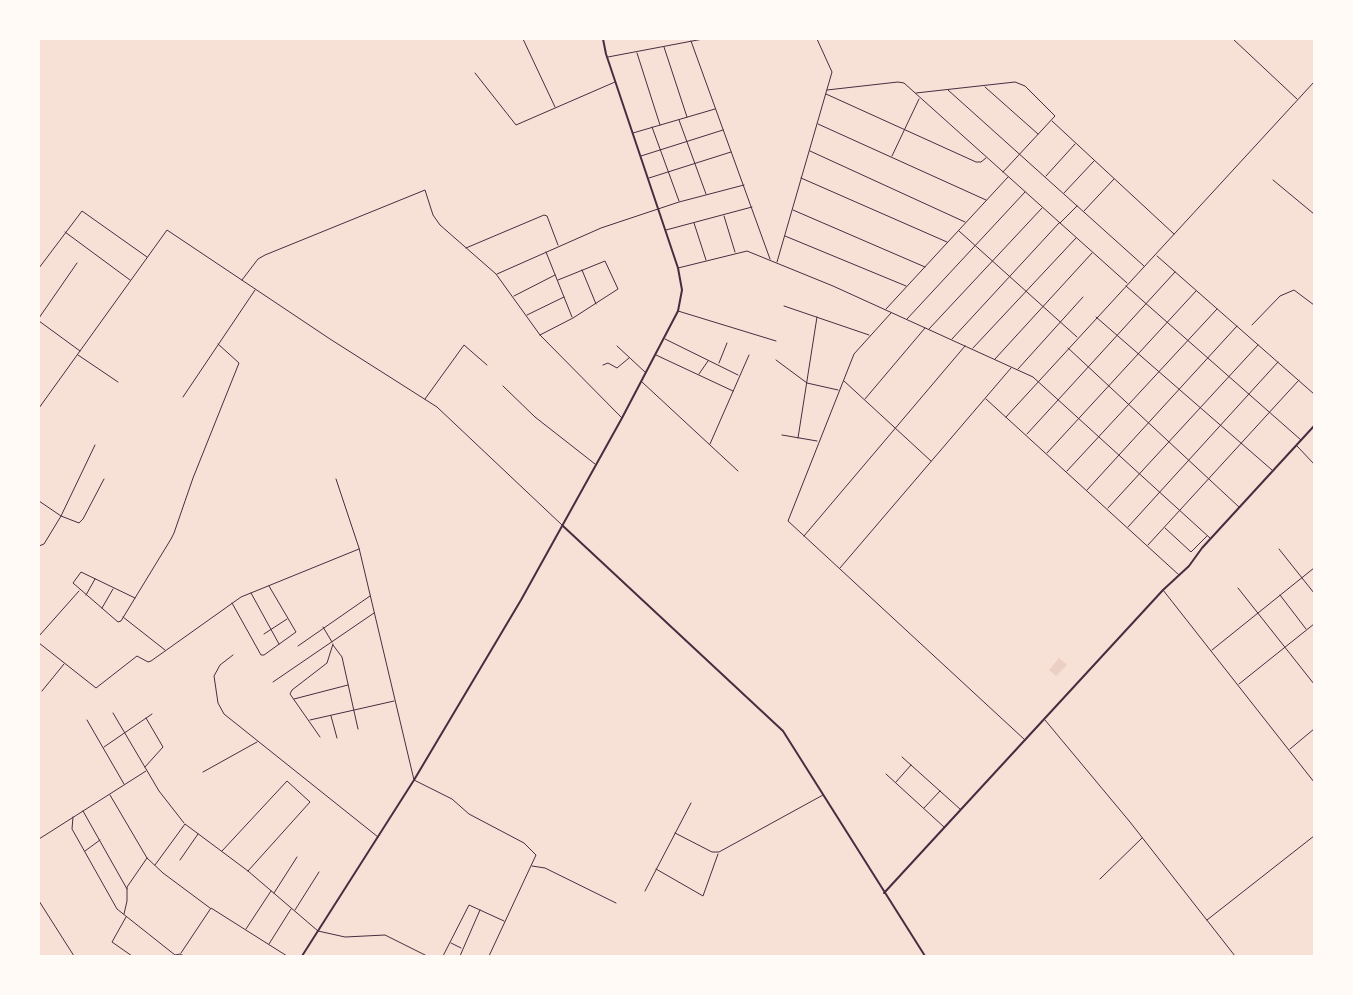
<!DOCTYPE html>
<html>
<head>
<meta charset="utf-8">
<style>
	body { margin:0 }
	#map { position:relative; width:1353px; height:995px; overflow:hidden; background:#f7e1d7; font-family:Raleway,sans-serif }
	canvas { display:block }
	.frame { position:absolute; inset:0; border:40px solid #fffaf5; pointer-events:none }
</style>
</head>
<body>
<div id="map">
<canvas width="1353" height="995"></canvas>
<div class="frame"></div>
</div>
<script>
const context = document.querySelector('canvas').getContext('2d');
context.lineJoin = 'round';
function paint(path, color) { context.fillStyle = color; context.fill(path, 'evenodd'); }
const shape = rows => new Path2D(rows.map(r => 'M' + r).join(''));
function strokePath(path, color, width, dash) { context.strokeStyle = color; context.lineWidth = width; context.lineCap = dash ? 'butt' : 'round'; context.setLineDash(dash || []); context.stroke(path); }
const green = shape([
	[1059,658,1067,665,1056,676,1049,670]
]);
const minor = shape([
	[265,39,270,39],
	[523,39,555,107],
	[1233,39,1297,99],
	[691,41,770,259],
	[664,47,687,117],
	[637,53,660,125],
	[608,57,703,39],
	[475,73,516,125,615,82],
	[985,87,1038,134],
	[827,90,898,82,904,83,1127,283],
	[948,90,1144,266],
	[916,93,1015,82,1025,86,1055,116,1003,172],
	[826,94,976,162,981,162,986,158],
	[679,120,706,194],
	[1052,121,1174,234],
	[818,124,986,200],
	[652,127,679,201],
	[633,133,715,109],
	[810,151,965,222],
	[641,156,723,130],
	[892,156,919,99],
	[1046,176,1075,144],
	[649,178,731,152],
	[801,178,947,242],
	[1273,180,1314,214],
	[1064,193,1094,161],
	[793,210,925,267],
	[1084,211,1114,179],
	[724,216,735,252],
	[694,223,706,260],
	[1060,223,1077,206],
	[666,230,752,207],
	[959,231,1077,337],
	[65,232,130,280],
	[785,236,906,286],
	[466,248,544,215,547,216,558,245],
	[546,252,572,317],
	[1157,256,1314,394],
	[777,262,832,72,817,39],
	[39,268,82,211,147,257],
	[678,268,747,251,833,286,1033,377,1210,538],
	[582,270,596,304],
	[497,274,601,228,679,202,744,185],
	[242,280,258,259,265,255,425,190,433,215,440,225,496,274,540,335,622,418],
	[1126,286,1301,440],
	[514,296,555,275],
	[784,306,869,335],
	[886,309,1008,177],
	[678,311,776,341],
	[891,313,854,354,788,521,1025,740],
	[527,315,564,297],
	[1096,317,1272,470],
	[39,318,77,263],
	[907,319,1025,192],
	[39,321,80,351],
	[1252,325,1280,296,1294,290,1314,305],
	[929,329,1042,208],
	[540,335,573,318,618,289,605,261,558,280],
	[665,339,738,375],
	[952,339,1059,223],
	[617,346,645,372],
	[973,348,1076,238],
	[1068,348,1239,507],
	[78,355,118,382],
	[656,355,733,391],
	[995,359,1092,253],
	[776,360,807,383,838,390],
	[719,363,727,343],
	[603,365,608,363,617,368,629,358],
	[1018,369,1083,297],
	[699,374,708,361],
	[844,381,931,461],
	[642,382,738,471],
	[503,386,535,417,595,464],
	[183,397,255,290],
	[425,399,464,345,487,365],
	[865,399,925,328],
	[986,399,1179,575],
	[39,408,167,230,330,339,437,407,562,525],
	[1006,417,1314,82],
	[1027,434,1175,272],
	[782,435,817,441],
	[798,438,817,317],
	[710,444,749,355],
	[1297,446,1314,464],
	[1047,453,1196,291],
	[1067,471,1217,309],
	[336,479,359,548,414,780,452,799,469,814,524,843,536,855,489,956],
	[1087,490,1237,326],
	[39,501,61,516,79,523,83,519,104,479],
	[1108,508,1258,345],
	[1128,527,1278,362],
	[1165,528,1191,552,1207,536],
	[804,536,965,346],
	[1148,545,1299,380],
	[39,546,44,544,61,516,95,445],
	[1279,549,1314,593],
	[840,568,1011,368],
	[1238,588,1314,684],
	[1163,590,1314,782],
	[251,593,279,644],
	[86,595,95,579],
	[1280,595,1306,629],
	[135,598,81,572,73,583,118,622,121,621,135,598,171,539,174,533,193,478,239,363,218,344],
	[232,603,261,655,264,655,296,632,269,586],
	[102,608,113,589],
	[123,617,165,650],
	[323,627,332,642],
	[264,634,287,619],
	[39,636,79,591],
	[39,643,96,688,137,656,148,662,151,661,241,597,359,549],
	[333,645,342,657,358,729],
	[298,646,370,596],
	[1212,650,1314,568],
	[233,655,220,665,214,676,218,703,224,714,378,837],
	[273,682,374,613],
	[1239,684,1314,624],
	[42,691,64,664],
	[294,699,348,685],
	[113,713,159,791,184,823],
	[331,716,337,738],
	[87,720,124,784],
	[310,720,394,701],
	[1045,720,1130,822,1235,956],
	[320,737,290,694,292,690,327,663,333,644],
	[104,747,152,714],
	[1290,749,1314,729],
	[902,757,960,809],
	[145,767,163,747,146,718],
	[203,772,257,742],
	[886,774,944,827],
	[896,782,911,765],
	[110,795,147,858,163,873,210,908],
	[924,808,940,791],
	[83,811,127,889],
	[73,817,72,829,117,909,175,955,180,954,184,956],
	[675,833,712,852,719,852,823,795],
	[39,839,146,771],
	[85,851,100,840],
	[222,851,287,781,310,802,248,871],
	[180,860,198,834],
	[155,865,185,824,248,871,318,931,345,937,385,935,427,956],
	[532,866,545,868,616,903],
	[656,869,703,896,718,854],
	[1100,879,1142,838],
	[645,891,691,803],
	[274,893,297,857],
	[39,901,74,956],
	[295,910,319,872],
	[124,914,127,901,127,887,147,858],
	[126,917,112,942,132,956],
	[1207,920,1314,836],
	[246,929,271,891],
	[451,943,461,948],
	[269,944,291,909],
	[181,953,211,908,287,956],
	[443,956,469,905,504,921],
	[460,956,480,910]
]);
const tertiary = shape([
	[563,526,783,731,925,956],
	[884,893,1163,590,1189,566,1202,548,1314,426]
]);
const secondary = shape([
	[302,956,414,780,521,600,622,418,678,311,682,290,678,268,606,54,603,39]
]);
paint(green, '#ebcfc5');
strokePath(minor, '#4a2c40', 1);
strokePath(tertiary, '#4a2c40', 2);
strokePath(secondary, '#4a2c40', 2);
</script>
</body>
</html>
